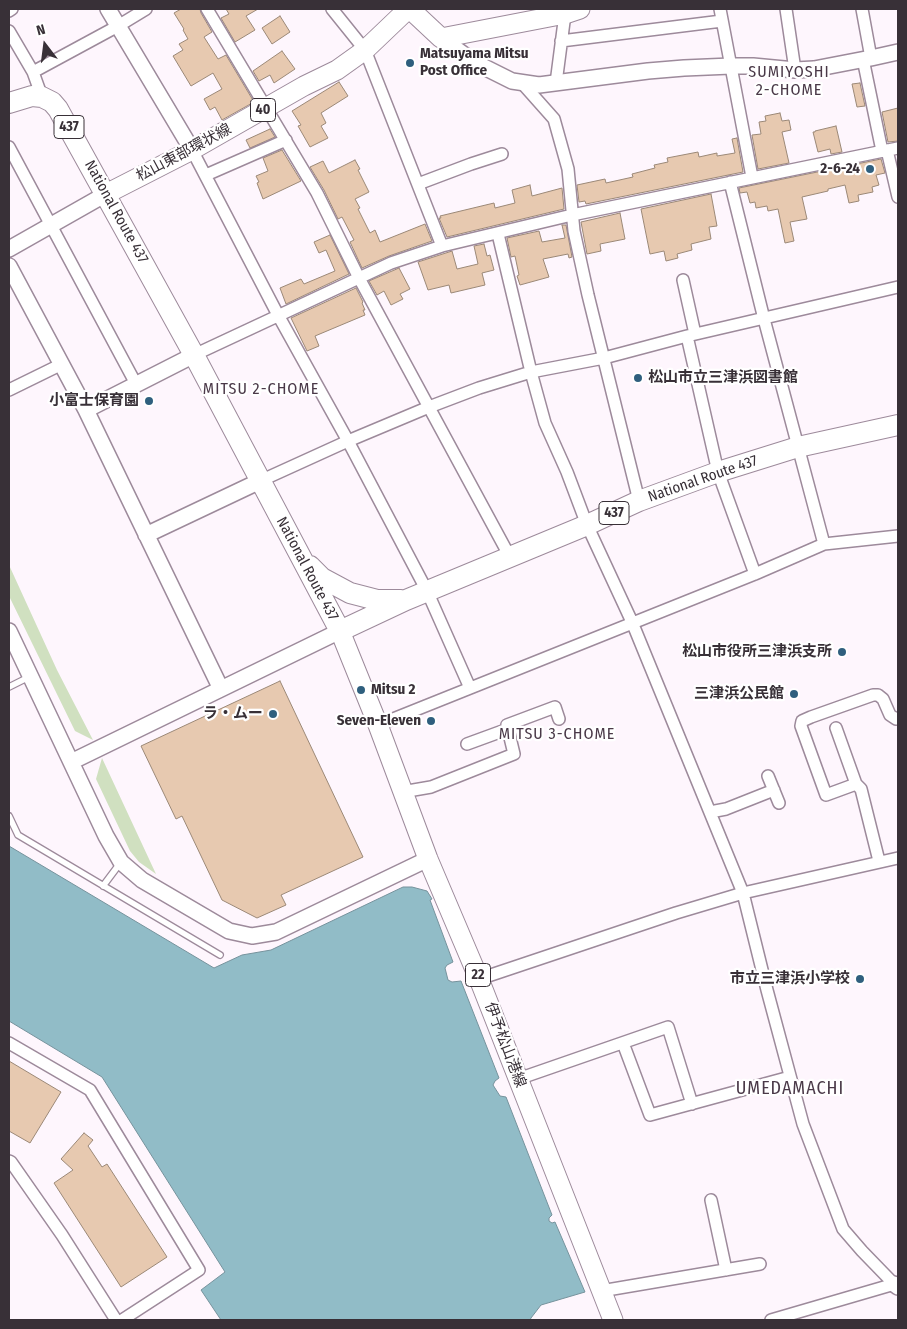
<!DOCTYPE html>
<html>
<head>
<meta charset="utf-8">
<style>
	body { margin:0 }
	#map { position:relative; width:907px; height:1329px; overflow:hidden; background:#fef6fd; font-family:"Fira Sans Condensed",sans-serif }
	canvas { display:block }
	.frame { position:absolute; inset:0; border:10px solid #383037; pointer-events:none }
	.north { position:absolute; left:20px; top:20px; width:50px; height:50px; -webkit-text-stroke:4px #fff; paint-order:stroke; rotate:345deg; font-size:14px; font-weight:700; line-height:20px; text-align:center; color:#383037 }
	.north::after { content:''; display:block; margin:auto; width:18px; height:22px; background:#383037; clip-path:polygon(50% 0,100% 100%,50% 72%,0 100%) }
</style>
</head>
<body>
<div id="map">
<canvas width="907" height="1329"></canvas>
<div class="frame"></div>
<div class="north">N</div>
</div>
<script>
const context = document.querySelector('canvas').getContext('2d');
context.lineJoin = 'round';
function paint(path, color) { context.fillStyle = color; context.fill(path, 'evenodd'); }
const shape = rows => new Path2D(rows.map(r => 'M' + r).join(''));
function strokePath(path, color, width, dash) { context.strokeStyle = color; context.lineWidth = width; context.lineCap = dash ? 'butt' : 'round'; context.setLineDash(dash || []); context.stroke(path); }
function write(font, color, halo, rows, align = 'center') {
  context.font = font + ' "Fira Sans Condensed","Noto Sans JP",sans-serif'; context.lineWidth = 4.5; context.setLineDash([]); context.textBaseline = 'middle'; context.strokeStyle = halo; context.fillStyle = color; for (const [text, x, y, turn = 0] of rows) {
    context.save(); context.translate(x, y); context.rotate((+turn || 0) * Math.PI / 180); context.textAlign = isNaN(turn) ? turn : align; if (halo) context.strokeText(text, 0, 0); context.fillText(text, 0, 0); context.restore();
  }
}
const green = shape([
	[9,565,57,670,93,740,75,731,9,596],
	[102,758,156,874,139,862,130,851,96,779]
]);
const water = shape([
	[9,846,214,968,242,955,271,950,403,887,412,887,427,891,432,899,430,900,453,962,447,965,445,968,448,980,452,982,461,981,499,1078,495,1081,493,1085,500,1096,506,1097,552,1215,549,1218,549,1221,552,1223,555,1222,585,1292,541,1305,531,1318,530,1320,221,1320,201,1290,225,1272,102,1077,9,1021,9,846]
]);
const building = shape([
	[181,9,200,9,201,13,212,32,204,37,218,59,226,55,254,102,222,120,215,107,210,110,204,99,222,89,213,73,191,86,173,56,183,50,179,44,188,39,183,30,184,29,174,13,181,9],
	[226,9,258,9,246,16,255,30,235,42,221,18,229,14,226,9],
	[280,16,290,32,272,44,262,28,280,16],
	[282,51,295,69,274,83,270,75,259,81,253,71,282,51],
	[339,82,348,96,321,113,326,123,321,126,328,138,310,147,298,126,301,125,292,111,339,82],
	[860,83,865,106,857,107,852,84,860,83],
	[898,108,898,141,888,142,882,112,898,108],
	[780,113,782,121,789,120,791,130,782,132,789,163,758,169,752,135,761,134,759,122,766,121,765,116,780,113],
	[836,126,842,152,831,154,830,149,818,152,813,132,815,132,815,131,836,126],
	[270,129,275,137,250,148,246,140,270,129],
	[737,138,743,172,586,204,585,201,579,202,577,185,605,179,606,183,633,177,632,174,655,168,654,165,668,162,667,158,698,152,699,157,717,153,717,156,735,153,732,139,737,138],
	[282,150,301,181,263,199,257,183,259,182,256,176,268,171,263,158,282,150],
	[881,159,885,173,876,175,879,185,872,187,873,192,858,195,859,201,849,203,845,185,828,189,828,191,802,197,807,219,790,222,794,241,785,243,778,209,768,211,767,206,756,208,755,202,750,203,747,192,740,193,739,188,881,159],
	[355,160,360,169,358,170,369,192,355,199,360,208,358,209,370,233,375,230,380,242,425,224,432,241,389,256,362,268,350,242,354,240,342,217,338,219,324,190,310,167,323,161,329,173,355,160],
	[530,185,532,196,562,188,564,209,447,237,439,218,441,218,440,216,494,203,495,208,515,203,512,190,530,185],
	[711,194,717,226,709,227,711,239,691,244,692,250,677,254,678,258,666,261,664,251,650,254,641,209,711,194],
	[620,213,625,239,600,244,601,251,587,254,581,222,620,213],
	[562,225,566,225,572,257,569,258,568,254,543,259,549,277,520,285,517,276,519,275,515,256,511,257,507,238,539,231,542,242,565,238,562,225],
	[330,235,349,274,286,304,280,288,301,279,304,284,335,271,326,250,319,253,314,242,330,235],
	[484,244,487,256,490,255,494,270,482,273,485,285,451,293,449,285,428,290,418,262,452,251,457,269,478,264,474,246,484,244],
	[399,268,410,289,400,294,403,299,391,305,384,291,377,295,369,281,399,268],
	[356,288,363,302,362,303,365,310,363,310,365,315,315,336,319,346,307,351,291,318,356,288],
	[280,681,363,857,281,895,286,905,257,918,222,900,182,816,176,819,141,746,280,681],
	[9,1061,61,1092,30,1143,9,1131,9,1061],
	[84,1133,93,1140,88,1146,102,1167,107,1164,167,1257,121,1287,54,1183,73,1170,61,1159,84,1133]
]);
const service = shape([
	[9,687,29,677],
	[9,816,18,835,220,955],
	[103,886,121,862]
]);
const minor = shape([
	[207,9,317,193,359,278,510,557],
	[332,9,365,50,442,246],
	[720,9,752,177],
	[786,9,795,70],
	[862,9,871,58],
	[9,11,12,9],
	[9,31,33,72,42,97],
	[561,41,722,21],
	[863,59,882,151],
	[33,72,118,26,146,9],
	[522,83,554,119,568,169,574,231,588,295,639,501],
	[556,83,565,14,562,10],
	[9,147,136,384],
	[192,150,278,315,348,441,427,591,470,688],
	[887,150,898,197],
	[206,175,286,140],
	[730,182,764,319,824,544],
	[418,184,471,164,502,154],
	[498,234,531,372,545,423,567,472,587,525,632,622,743,893,767,990,803,1124,843,1229,862,1251,894,1284],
	[683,280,695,334],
	[687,336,718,472,755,574],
	[194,355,391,263,442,246,572,215,898,148],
	[9,390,62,364],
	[260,481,348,441,429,407,479,388,531,372,604,358,687,336,898,287],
	[378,725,755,574,824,544,898,536],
	[836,728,856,784,861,789,879,861],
	[467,744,508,729],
	[768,776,779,803],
	[856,784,826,795,801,726,802,721,811,717,873,695,878,695,883,699,890,715,896,719,898,718],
	[402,792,431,787,514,754,507,725,555,707,559,719],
	[710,812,726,809,774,790],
	[479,979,676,913,743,893,898,858],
	[9,1043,90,1090,199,1270,122,1320],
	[623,1043,650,1115,790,1077],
	[518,1079,668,1027,692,1104],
	[9,1161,11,1162,62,1235,116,1320],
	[711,1200,726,1270],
	[601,1291,760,1264],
	[771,1320,898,1283]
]);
const tertiary = shape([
	[108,9,192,150],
	[441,38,474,62,512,81,539,85,648,71,684,68,731,66,753,66,795,70,814,69,871,58,898,52],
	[9,249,106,194],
	[9,266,86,410,221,689],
	[86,410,194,355],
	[146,535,260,481],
	[9,631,106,836,121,862,142,880,229,931,252,936,276,932,428,859],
	[71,762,340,631],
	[894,1284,898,1287]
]);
const primary = shape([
	[410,9,441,38,565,14,580,9],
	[106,194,192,150,304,86,337,70,365,50,408,9],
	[340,631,378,725,428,859,479,979,613,1320]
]);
const trunk = shape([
	[9,103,32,96,42,97,52,102,58,109,194,355,340,631,406,600,587,525,639,501,718,472,798,447,898,425],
	[310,566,322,578,350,593,377,600,401,600]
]);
const markers = [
	[410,63,5,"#2f5f7e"],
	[870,169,5,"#2f5f7e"],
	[638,378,5,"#2f5f7e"],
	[149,401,5,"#2f5f7e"],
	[842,652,5,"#2f5f7e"],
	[361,690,5,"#2f5f7e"],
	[794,694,5,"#2f5f7e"],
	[273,714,5,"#2f5f7e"],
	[431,721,5,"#2f5f7e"],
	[860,979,5,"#2f5f7e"]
];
const shields = [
	[263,110,25],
	[69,127,30],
	[614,513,30],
	[478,975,25]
];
const shieldNames = [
	["40",263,110],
	["437",69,127],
	["437",614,513],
	["22",478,975]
];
const poiNames = [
	["Matsuyama Mitsu",420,54,"left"],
	["Post Office",420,71,"left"],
	["2-6-24",860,169],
	["松山市立三津浜図書館",648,378,"left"],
	["小富士保育園",139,401],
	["松山市役所三津浜支所",832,652],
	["Mitsu 2",371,690,"left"],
	["三津浜公民館",784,694],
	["ラ・ムー",263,714],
	["Seven-Eleven",421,721],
	["市立三津浜小学校",850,979]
];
const streetNames = [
	["松山東部環状線",184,153,-28],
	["National Route 437",116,212,61],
	["National Route 437",703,479,-19],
	["National Route 437",307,569,62],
	["伊予松山港線",505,1045,69]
];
const neighbourhoodNames = [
	["SUMIYOSHI",789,73],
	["2-CHOME",789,91],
	["MITSU 2-CHOME",261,390],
	["MITSU 3-CHOME",557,735]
];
const quarterNames = [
	["UMEDAMACHI",790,1089]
];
paint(green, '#d0e0c0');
paint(water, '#91bcc7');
strokePath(water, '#76929c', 1);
paint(building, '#e7c9b0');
strokePath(building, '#9b8877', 1);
strokePath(service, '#9d8a9b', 8);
strokePath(minor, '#9d8a9b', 14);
strokePath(tertiary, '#9d8a9b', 18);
strokePath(primary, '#9d8a9b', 21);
strokePath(trunk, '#9d8a9b', 22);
strokePath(service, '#fff', 5.5);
strokePath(minor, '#fff', 11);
strokePath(tertiary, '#fff', 15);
strokePath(primary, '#fff', 19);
strokePath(trunk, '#fff', 20);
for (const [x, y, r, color] of markers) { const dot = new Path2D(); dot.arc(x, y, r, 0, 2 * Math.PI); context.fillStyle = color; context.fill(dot); strokePath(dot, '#fff', 2); }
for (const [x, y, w] of shields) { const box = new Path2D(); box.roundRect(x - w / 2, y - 11.5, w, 23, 4); context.fillStyle = '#fff'; context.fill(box); strokePath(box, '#383037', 1); }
write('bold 14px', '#383037', null, shieldNames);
write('bold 15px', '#383037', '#fff', poiNames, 'right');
write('15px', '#383037', '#fff', streetNames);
context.letterSpacing = '1px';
write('16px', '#4a3948', '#fff', neighbourhoodNames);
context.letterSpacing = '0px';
context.letterSpacing = '1px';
write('18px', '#4a3948', '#fff', quarterNames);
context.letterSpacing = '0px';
</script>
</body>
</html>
